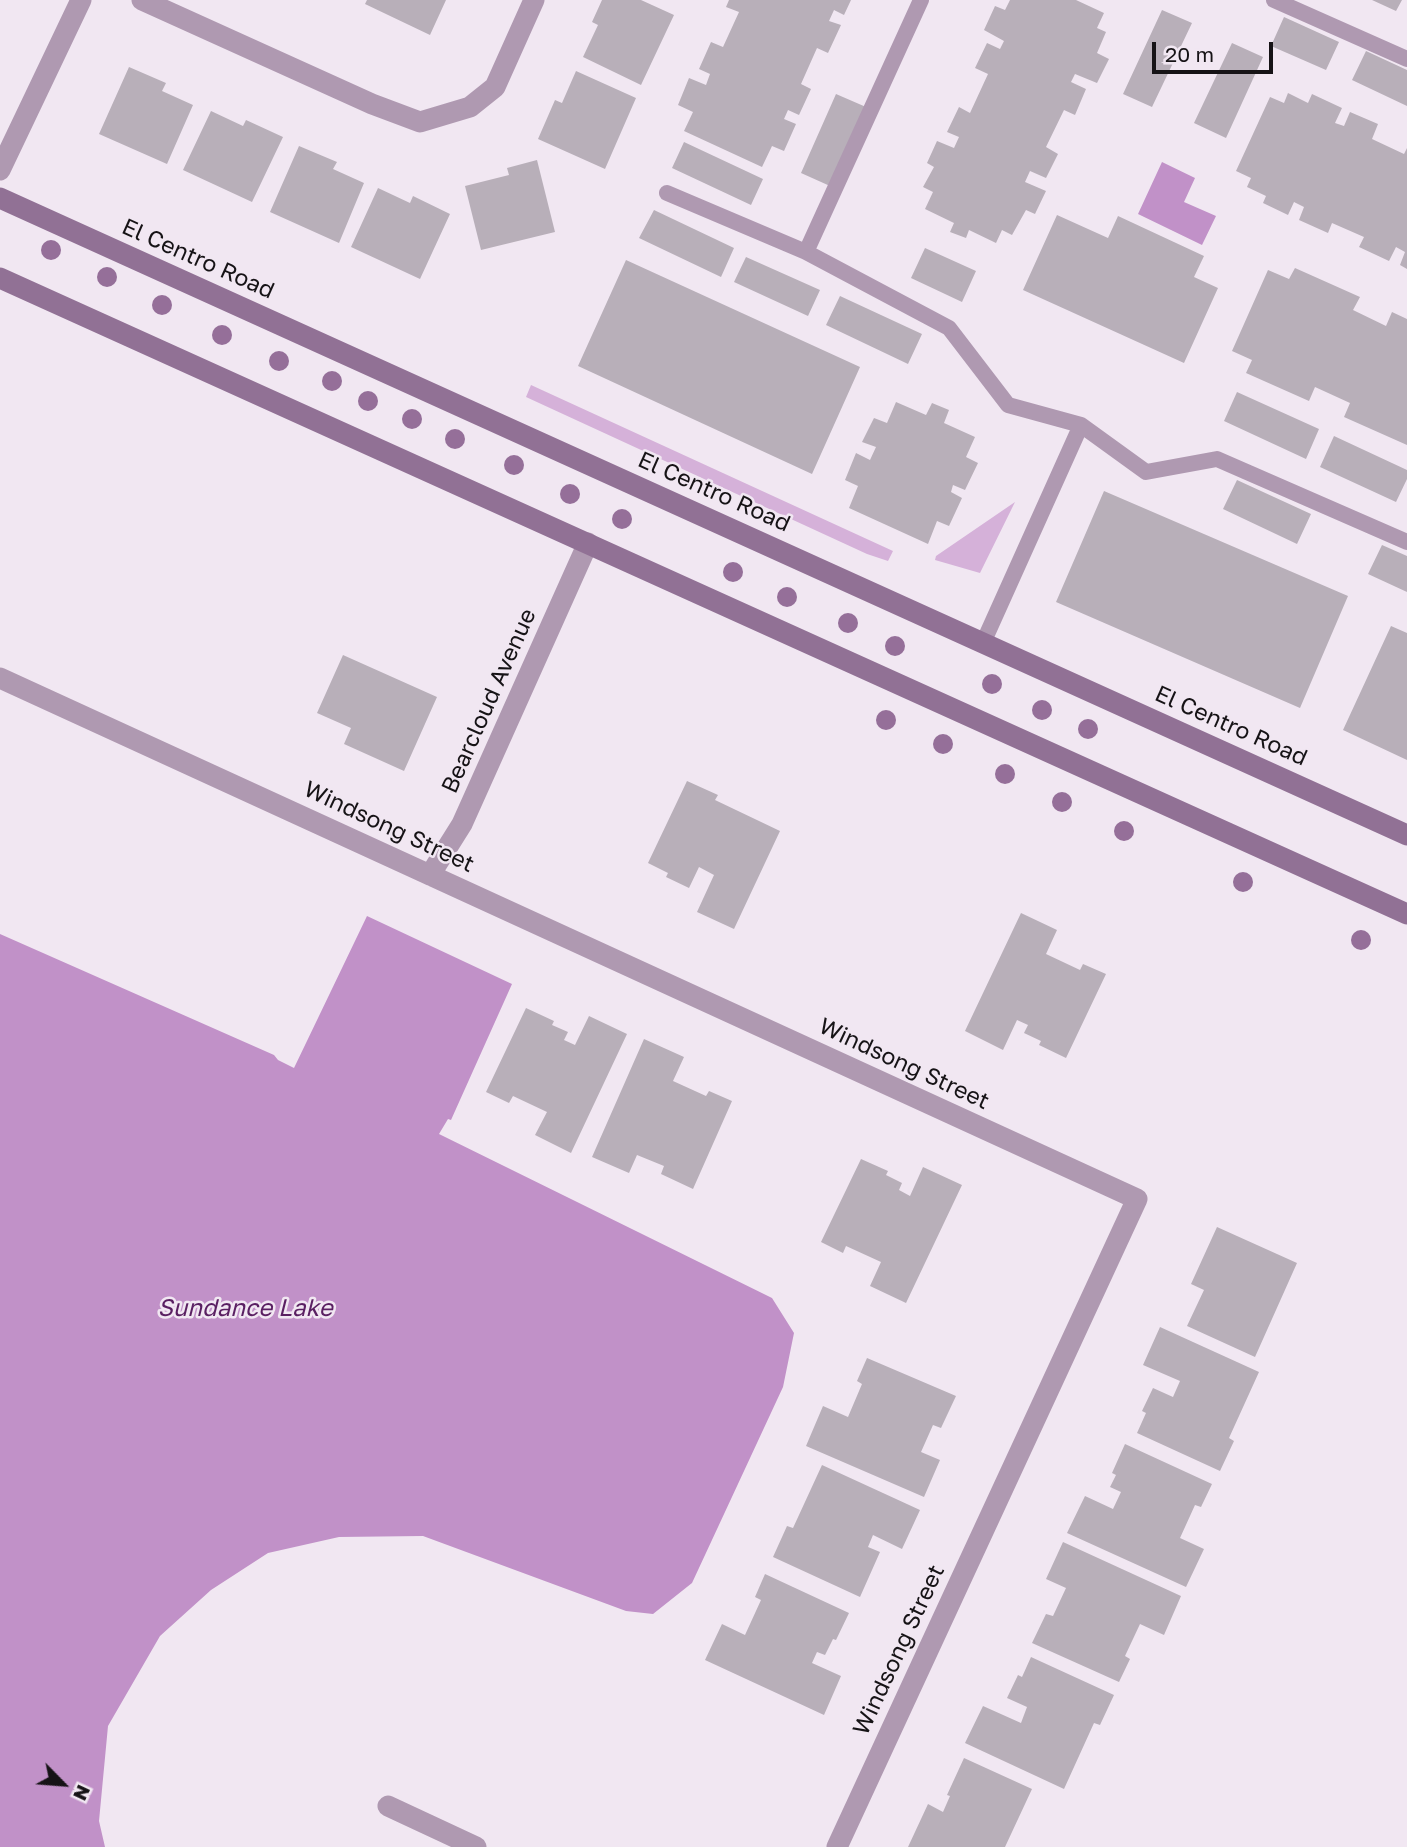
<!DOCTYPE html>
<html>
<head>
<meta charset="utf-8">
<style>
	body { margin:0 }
	#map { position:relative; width:1407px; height:1847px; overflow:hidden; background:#f1e7f2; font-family:"Golos Text",sans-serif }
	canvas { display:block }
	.north { position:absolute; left:28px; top:1749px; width:70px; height:70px; -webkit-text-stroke:5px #f1e7f2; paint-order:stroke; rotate:115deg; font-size:19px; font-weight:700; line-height:28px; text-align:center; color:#161316 }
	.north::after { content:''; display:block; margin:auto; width:24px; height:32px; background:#161316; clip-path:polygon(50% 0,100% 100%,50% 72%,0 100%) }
	.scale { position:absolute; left:1152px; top:42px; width:121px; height:32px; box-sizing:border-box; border:4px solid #161316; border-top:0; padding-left:9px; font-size:21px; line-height:24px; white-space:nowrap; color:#161316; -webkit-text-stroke:5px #f1e7f2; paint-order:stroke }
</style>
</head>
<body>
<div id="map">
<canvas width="1407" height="1847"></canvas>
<div class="north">N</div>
<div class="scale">20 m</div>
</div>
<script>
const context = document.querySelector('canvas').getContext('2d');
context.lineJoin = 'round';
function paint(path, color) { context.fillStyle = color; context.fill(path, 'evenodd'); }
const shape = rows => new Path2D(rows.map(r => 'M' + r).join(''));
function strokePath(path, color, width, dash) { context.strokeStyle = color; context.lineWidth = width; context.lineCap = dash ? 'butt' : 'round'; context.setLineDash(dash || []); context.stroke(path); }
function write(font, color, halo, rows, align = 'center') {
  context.font = font + ' "Golos Text",sans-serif'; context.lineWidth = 5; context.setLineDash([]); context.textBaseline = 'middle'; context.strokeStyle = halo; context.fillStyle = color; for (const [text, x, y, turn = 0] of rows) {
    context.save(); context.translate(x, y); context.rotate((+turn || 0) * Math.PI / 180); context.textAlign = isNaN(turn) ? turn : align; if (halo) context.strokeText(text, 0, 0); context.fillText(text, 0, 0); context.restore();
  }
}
const green = shape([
	[531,385,893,551,888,561,867,554,526,397],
	[1015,502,980,573,935,560,936,556]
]);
const water = shape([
	[1162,162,1195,178,1184,202,1216,216,1202,245,1138,214],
	[367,916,512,984,451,1120,448,1119,439,1134,772,1298,794,1333,783,1387,692,1583,653,1614,626,1611,423,1536,339,1537,268,1553,211,1590,160,1636,108,1726,99,1821,105,1847,0,1847,0,934,274,1055,278,1060,294,1068]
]);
const building = shape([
	[367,0,446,0,430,35,365,4],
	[602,0,641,0,674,15,641,85,583,57,598,25,592,22],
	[729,0,851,0,844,15,834,10,829,21,841,25,828,53,817,48,801,84,811,89,799,115,788,110,784,119,796,124,784,151,772,146,762,167,684,131,693,112,678,105,689,78,706,85,710,74,699,69,711,42,723,47,739,12,726,7],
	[1010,0,1076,0,1104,13,1097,28,1106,32,1097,53,1109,59,1097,83,1075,74,1071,82,1086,89,1075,115,1064,110,1046,147,1058,154,1046,178,1030,171,1025,182,1046,191,1035,214,1026,210,1012,235,1002,230,996,243,969,230,966,238,950,232,954,223,925,209,933,192,923,187,934,167,927,163,937,141,954,148,959,137,947,132,959,107,970,113,988,74,975,68,987,43,1000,49,1004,41,984,30,995,6,1005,10],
	[1372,0,1402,0,1396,11],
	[1162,10,1192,23,1152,107,1123,94],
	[1284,17,1339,42,1326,70,1271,46],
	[1232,43,1263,57,1226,138,1194,123],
	[1366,51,1407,70,1407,106,1352,80],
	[129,67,166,83,162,91,193,105,167,164,99,134],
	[576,71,636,98,605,169,538,139,555,100,562,103],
	[1288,93,1308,103,1312,94,1342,108,1335,123,1344,126,1350,112,1378,124,1372,139,1404,154,1407,148,1407,269,1400,265,1405,252,1396,247,1389,261,1359,247,1364,237,1332,223,1328,233,1299,220,1304,207,1294,202,1288,215,1263,203,1266,196,1247,187,1251,178,1236,171,1270,97,1284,103],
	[836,94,866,107,830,186,801,173],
	[211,111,243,126,246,120,283,137,252,202,183,170],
	[684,142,763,179,751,205,672,168],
	[299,146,337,162,333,169,364,183,339,243,270,212],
	[537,160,555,232,481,250,465,186,509,175,507,168],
	[378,188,410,203,413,196,450,214,420,279,351,247],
	[654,210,734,248,721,277,639,238],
	[1057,215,1108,238,1118,216,1204,256,1194,277,1218,288,1184,363,1023,290],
	[925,248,976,271,962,302,911,278],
	[746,257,820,290,808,316,734,282],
	[626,260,860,367,812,474,578,366],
	[1295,268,1360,297,1353,310,1386,326,1392,312,1407,319,1407,445,1344,417,1350,403,1315,387,1309,401,1246,373,1252,360,1232,351,1268,270,1289,279],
	[840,296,922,334,908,364,826,325],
	[1237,392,1319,429,1306,459,1224,421],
	[896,402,926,415,932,403,949,410,944,423,975,437,966,457,978,463,965,490,953,485,951,492,962,498,949,526,937,521,928,544,849,508,858,486,845,480,856,453,870,460,876,447,862,442,874,418,887,423],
	[1334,436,1407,470,1407,479,1396,502,1320,467],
	[1237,480,1311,514,1297,544,1223,509],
	[1104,491,1348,596,1300,708,1056,602],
	[1382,545,1407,556,1407,592,1368,574],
	[1391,626,1407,633,1407,760,1343,730],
	[343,655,437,697,404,771,344,744,351,728,317,713],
	[687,781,718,795,715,800,780,831,734,929,697,912,714,875,699,867,689,888,666,877,668,873,648,863],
	[1021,913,1057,930,1046,954,1080,970,1083,964,1106,974,1066,1058,1039,1045,1041,1041,1024,1033,1028,1025,1017,1020,1003,1050,965,1031],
	[526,1008,554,1021,552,1025,568,1032,564,1040,575,1045,589,1016,627,1034,571,1153,535,1135,547,1112,513,1096,509,1103,486,1092],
	[644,1039,684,1057,673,1081,706,1096,709,1091,732,1101,693,1189,661,1174,664,1166,637,1155,629,1173,592,1157],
	[861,1159,888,1171,886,1175,902,1183,899,1190,910,1196,923,1167,962,1185,906,1303,870,1286,881,1262,846,1246,843,1253,821,1242],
	[1217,1227,1297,1263,1255,1357,1187,1326,1204,1290,1191,1284],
	[1160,1327,1259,1372,1229,1438,1234,1441,1220,1471,1137,1433,1146,1413,1142,1411,1153,1388,1173,1397,1180,1381,1143,1365],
	[867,1358,956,1396,941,1428,933,1425,921,1452,940,1460,924,1497,806,1446,823,1406,848,1417,862,1384,857,1381],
	[1125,1444,1212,1484,1201,1507,1195,1505,1180,1538,1204,1549,1186,1587,1067,1533,1085,1496,1113,1509,1121,1492,1110,1487,1116,1475,1112,1473],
	[822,1465,920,1510,902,1549,873,1535,868,1547,880,1552,860,1597,773,1557,787,1526,793,1528],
	[1063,1542,1181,1596,1164,1635,1140,1624,1125,1656,1130,1659,1119,1682,1032,1643,1046,1614,1053,1616,1066,1588,1046,1579],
	[765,1574,849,1613,836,1640,833,1639,825,1655,817,1652,812,1663,841,1676,824,1715,705,1660,722,1624,745,1635,761,1600,755,1597],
	[1031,1657,1114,1695,1100,1725,1094,1723,1064,1789,965,1743,983,1706,1021,1723,1027,1707,1007,1698,1018,1675,1022,1677],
	[964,1758,1032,1789,1005,1847,908,1847,928,1804,943,1812,950,1796,947,1795]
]);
const service = shape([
	[921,0,806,252,949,328,1008,405,1081,425,1146,472,1217,459,1407,542],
	[1274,0,1407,59],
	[667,193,806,252],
	[983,643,1081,425]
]);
const minor = shape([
	[142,0,372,104,420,122,470,107,495,87,534,0],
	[0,170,81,0],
	[0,678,1137,1199,837,1847],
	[430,875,462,824,588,543],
	[388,1806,476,1847]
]);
const secondary = shape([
	[0,198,1407,835],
	[0,278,1407,914]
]);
const trees = [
	[51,250],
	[107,277],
	[162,305],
	[222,335],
	[279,361],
	[332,381],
	[368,401],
	[412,419],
	[455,439],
	[514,465],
	[570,494],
	[622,519],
	[733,572],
	[787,597],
	[848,623],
	[895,646],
	[992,684],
	[1042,710],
	[886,720],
	[1088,729],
	[943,744],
	[1005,774],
	[1062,802],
	[1124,831],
	[1243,882],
	[1361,940]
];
const streetNames = [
	["El Centro Road",198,259,24],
	["El Centro Road",714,492,24],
	["Bearcloud Avenue",489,701,-66],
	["El Centro Road",1231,726,24],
	["Windsong Street",389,827,25],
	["Windsong Street",904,1064,25],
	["Windsong Street",899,1650,-65]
];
const waterNames = [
	["Sundance Lake",245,1308]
];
paint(green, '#d5b1d9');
paint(water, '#c191c8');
paint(building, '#b8afb9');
strokePath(service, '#af99b1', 16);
strokePath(minor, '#af99b1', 21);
strokePath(secondary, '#917195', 21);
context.fillStyle = '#956f99';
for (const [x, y] of trees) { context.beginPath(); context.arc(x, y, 10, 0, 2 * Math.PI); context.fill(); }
write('23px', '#161316', '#f1e7f2', streetNames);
write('italic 24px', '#5a1f62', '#f1e7f2', waterNames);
</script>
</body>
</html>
